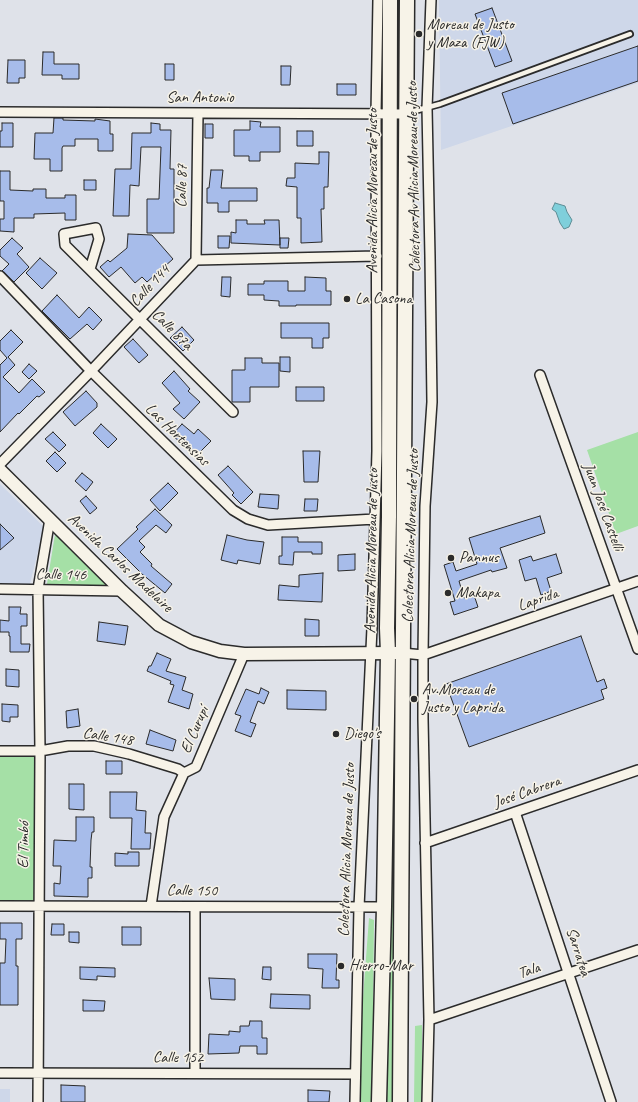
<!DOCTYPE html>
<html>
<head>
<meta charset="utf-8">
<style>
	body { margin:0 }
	canvas { display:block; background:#dfe2e9 }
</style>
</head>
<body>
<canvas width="638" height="1102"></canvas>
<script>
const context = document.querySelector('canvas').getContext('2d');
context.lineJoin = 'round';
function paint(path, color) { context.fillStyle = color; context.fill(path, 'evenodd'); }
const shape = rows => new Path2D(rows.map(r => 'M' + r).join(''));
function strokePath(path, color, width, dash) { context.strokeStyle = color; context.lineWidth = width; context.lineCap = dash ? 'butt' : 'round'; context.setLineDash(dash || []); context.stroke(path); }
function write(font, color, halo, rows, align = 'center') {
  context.font = font + ' Caveat,sans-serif'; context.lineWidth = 3; context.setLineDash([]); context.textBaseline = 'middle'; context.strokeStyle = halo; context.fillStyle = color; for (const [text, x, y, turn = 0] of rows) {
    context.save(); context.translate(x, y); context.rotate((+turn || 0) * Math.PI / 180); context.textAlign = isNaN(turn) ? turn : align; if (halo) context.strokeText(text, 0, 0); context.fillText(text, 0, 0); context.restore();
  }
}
const built = shape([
	[439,0,638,0,638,83,441,150],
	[0,484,44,527,30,584,0,584],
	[0,1089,10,1089,10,1102,0,1102]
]);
const green = shape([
	[638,432,638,526,616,534,587,450],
	[56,528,115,588,46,590],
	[398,681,395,1102,386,1102,392,859,394,682],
	[0,753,36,753,36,901,0,901],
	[369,918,374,920,372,1102,360,1102,361,1025],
	[422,1025,422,1102,414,1102,415,1026]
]);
const water = shape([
	[555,203,565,206,567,212,572,220,569,227,564,229,560,223,556,212,552,209,555,203]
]);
const building = shape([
	[492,8,512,61,495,67,475,14,492,8],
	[638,46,638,81,513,124,502,93,638,46],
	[43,52,54,52,54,64,79,64,79,79,62,79,62,75,42,75,43,52],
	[8,60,25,60,25,78,19,78,19,83,7,83,8,60],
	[165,64,174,64,174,80,165,80,165,64],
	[281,66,291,66,290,85,281,85,281,66],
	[337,84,356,84,356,95,337,95,337,84],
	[54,118,63,118,63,120,95,121,95,119,110,121,110,134,113,134,113,151,98,151,98,139,75,139,75,146,63,146,62,148,62,171,50,171,50,159,34,159,35,133,53,133,54,118],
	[250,121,261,122,260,127,280,127,280,152,260,152,260,161,249,161,249,156,234,156,234,130,250,130,250,121],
	[2,123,13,123,13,147,0,147,0,131,2,131,2,123],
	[151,123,160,124,160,130,171,130,170,169,174,169,174,233,147,233,147,199,159,199,161,147,141,147,139,186,130,185,129,216,113,216,115,169,131,169,132,133,151,133,151,123],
	[205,124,213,124,213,138,205,138,205,124],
	[297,131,313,131,313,146,297,146,297,131],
	[319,152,329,152,328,187,324,187,324,209,321,209,322,242,301,243,301,218,297,218,297,187,286,186,287,178,295,178,295,163,319,164,319,152],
	[211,170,223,170,221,188,257,188,257,201,229,201,229,212,218,212,218,203,207,203,207,188,209,188,211,170],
	[0,171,10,171,10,190,33,191,33,189,46,189,46,198,65,198,65,195,76,195,76,220,65,220,65,213,34,214,34,218,14,218,14,232,0,231,0,219,4,219,4,201,0,201,0,171],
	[84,180,96,180,96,190,84,190,84,180],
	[236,220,247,220,247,224,265,224,264,220,279,220,280,245,231,243,231,232,236,233,236,220],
	[128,234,152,235,173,259,147,282,142,277,135,283,121,267,109,277,100,267,108,260,110,262,127,248,128,234],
	[218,236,230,236,229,248,218,248,218,236],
	[12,238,23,248,17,254,29,267,14,282,2,271,9,264,0,256,0,250,12,238],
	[280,238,289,238,288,248,280,248,280,238],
	[40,258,57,273,42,289,26,273,40,258],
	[222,277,231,277,230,297,221,296,222,277],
	[305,277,326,278,326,291,331,291,331,305,296,305,296,306,279,306,279,301,264,300,264,295,248,295,248,284,264,284,264,281,288,281,288,291,305,291,305,277],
	[57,295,79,318,89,307,102,320,93,330,87,324,70,339,42,311,57,295],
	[281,323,329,323,329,338,323,338,323,348,312,348,312,338,281,338,281,323],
	[182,327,194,340,183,351,170,338,182,327],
	[11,330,23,342,8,357,15,365,3,377,19,393,32,379,45,392,39,397,37,396,19,414,18,413,0,432,0,365,7,358,0,350,0,341,11,330],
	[133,339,148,355,139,363,124,347,133,339],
	[280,357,290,357,290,372,280,371,280,357],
	[245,358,262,358,262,363,279,363,279,387,250,387,250,402,232,402,232,370,245,370,245,358],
	[29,364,37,371,29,379,22,372,29,364],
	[174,371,190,389,188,391,200,402,184,419,173,409,180,403,162,383,174,371],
	[296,387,324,387,324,401,296,401,296,387],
	[86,391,97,403,97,407,75,426,63,412,86,391],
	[101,424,117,439,108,448,93,433,101,424],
	[182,424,194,434,198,429,211,441,197,455,182,441,181,443,172,435,182,424],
	[53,432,66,445,59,452,45,439,53,432],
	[303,451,320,451,318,482,304,482,303,451],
	[55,452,66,463,57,472,46,461,55,452],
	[228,466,253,492,241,504,232,495,234,493,218,475,228,466],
	[82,473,93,482,86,491,75,481,82,473],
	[168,483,178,493,160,511,150,500,168,483],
	[260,494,279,495,278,509,258,507,260,494],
	[86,496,97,508,90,514,80,501,86,496],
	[305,499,318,499,317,511,304,511,305,499],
	[155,509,172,525,166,533,156,525,139,541,145,547,140,552,152,564,151,566,172,584,165,593,142,574,117,549,138,529,136,527,155,509],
	[540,516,545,533,500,548,507,568,492,572,491,570,459,581,464,598,474,595,478,607,454,615,450,602,455,601,444,565,453,562,456,571,477,564,469,538,540,516],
	[0,524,14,538,0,550,0,524],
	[227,535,247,540,264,542,260,564,238,560,237,564,221,560,227,535],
	[282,537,298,537,298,542,322,542,322,554,312,554,312,552,294,552,293,565,279,564,279,556,282,556,282,537],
	[355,554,355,570,338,571,338,555,355,554],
	[556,554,562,573,547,578,551,591,541,595,536,578,525,581,519,560,531,556,533,561,556,554],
	[323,573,322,602,278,600,279,585,299,587,299,575,323,573],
	[9,607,21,607,20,614,27,614,27,626,21,626,21,644,30,644,29,652,10,652,10,636,9,636,9,632,0,632,0,620,9,621,9,607],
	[305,619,319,620,319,636,305,636,305,619],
	[99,622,128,626,125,645,97,641,99,622],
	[581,636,597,682,604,679,607,688,601,690,604,699,469,747,446,684,581,636],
	[157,653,171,659,166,671,186,677,182,690,193,694,189,709,168,702,174,685,170,684,171,681,147,671,149,666,151,666,157,653],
	[6,669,19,670,19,687,6,686,6,669],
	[261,688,269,692,264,704,258,701,250,722,256,724,251,737,235,731,241,716,235,714,246,689,259,694,261,688],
	[287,690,326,691,326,710,287,709,287,690],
	[2,704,18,705,18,717,10,717,10,722,2,721,2,704],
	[78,709,80,726,67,728,66,711,78,709],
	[150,730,176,740,173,751,146,744,150,730],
	[106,761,122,761,122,774,106,774,106,761],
	[69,784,84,784,84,810,69,809,69,784],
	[110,792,137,792,136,810,146,811,145,833,151,833,150,849,131,849,132,818,110,818,110,792],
	[76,817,94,817,94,832,92,832,91,840,90,867,92,867,92,878,88,878,88,897,54,896,54,883,60,884,61,866,53,866,54,840,76,841,76,817],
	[128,852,139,852,139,866,115,866,115,853,128,854,128,852],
	[0,923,22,923,22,939,16,939,16,966,18,966,18,1005,0,1005,0,963,5,963,6,939,0,939,0,923],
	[52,924,64,924,64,935,51,935,52,924],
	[122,927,141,927,141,945,122,945,122,927],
	[69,932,79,932,79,943,69,942,69,932],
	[308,954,337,954,336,980,339,980,339,988,322,988,323,969,308,968,308,954],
	[80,967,115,968,115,977,97,976,97,980,80,979,80,967],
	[263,967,271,967,271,980,262,979,263,967],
	[209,978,235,979,235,1000,211,999,209,978],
	[271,994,310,995,310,1009,270,1008,271,994],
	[83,1000,105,1001,104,1011,83,1011,83,1000],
	[250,1021,262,1021,262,1038,267,1038,267,1054,257,1054,257,1046,240,1046,239,1053,208,1054,209,1034,229,1035,229,1031,240,1032,240,1026,249,1026,250,1021],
	[61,1085,85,1086,85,1102,61,1102,61,1085],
	[308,1090,330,1091,329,1102,308,1102,308,1090]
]);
const service = shape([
	[407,113,440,104,630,34]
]);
const minor = shape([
	[0,112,406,114],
	[196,260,198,113],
	[90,269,99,239,96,228,64,234,65,245,233,412],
	[0,276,91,371,233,510,248,519,268,525,375,519],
	[540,375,638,649],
	[0,464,91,371,196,260,377,256],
	[0,589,122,591],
	[402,653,423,655,638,581],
	[0,751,40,751,68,746,94,746,129,754,178,769,184,773],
	[515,812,611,1102],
	[425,843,638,770],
	[0,906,384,907],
	[151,906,164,817,184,773,196,767,244,654],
	[429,1020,638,950],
	[0,1073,355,1074],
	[195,1073,195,907],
	[38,1102,40,751,38,589,50,519],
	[355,1102,359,907,372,628,377,451,376,114,378,0],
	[427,1102,429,1020,423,719,423,655,425,506,432,402,430,257,427,108,431,0]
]);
const secondary = shape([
	[0,470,122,591,159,625,191,642,220,651,244,654,397,653]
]);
const primary = shape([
	[379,1102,384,907,388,653,387,628,389,516,390,0],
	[400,1102,407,0]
]);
const markers = [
	[419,34,4,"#2b2b2b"],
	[347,299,4,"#2b2b2b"],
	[451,558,4,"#2b2b2b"],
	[448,593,4,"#2b2b2b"],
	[414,699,4,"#2b2b2b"],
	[336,734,4,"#2b2b2b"],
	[341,966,4,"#2b2b2b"]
];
const poiNames = [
	["Moreau de Justo",427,25],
	["y Maza (FJW)",427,43],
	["La Casona",355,299],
	["Pannus",459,558],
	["Makapa",456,593],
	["Av.Moreau de",422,690],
	["Justo y Laprida",422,708],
	["Diego's",344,734],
	["Hierro-Mar",349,966]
];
const streetNames = [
	["San Antonio",200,98],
	["Colectora Av Alicia Moreau de Justo",414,177,-91],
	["Calle 87",182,186,-89],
	["Avenida Alicia Moreau de Justo",373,191,-90],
	["Calle 144",150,286,-47],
	["Calle 87a",172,330,45],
	["Las Hortensias",177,435,44],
	["Juan José Castelli",603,507,70],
	["Colectora Alicia Moreau de Justo",411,536,-88],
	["Avenida Alicia Moreau de Justo",372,551,-89],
	["Avenida Carlos Madelaire",120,563,43],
	["Calle 146",61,575,1],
	["Laprida",538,600,-19],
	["El Curupí",195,730,-67],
	["Calle 148",108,737,9],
	["José Cabrera",527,792,-19],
	["El Timbó",24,845,-89],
	["Colectora Alicia Moreau de Justo",347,850,-88],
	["Calle 150",192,891,1],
	["Sarratea",578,952,72],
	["Tala",529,971,-19],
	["Calle 152",178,1058]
];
paint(built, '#ced7e9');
paint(green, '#a5e0a6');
paint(water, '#7fcfdb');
strokePath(water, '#5d8d95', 1);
paint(building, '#a7bcea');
strokePath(building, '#2b2b2b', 1);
strokePath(service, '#2b2b2b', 8);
strokePath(minor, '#2b2b2b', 12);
strokePath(secondary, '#2b2b2b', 15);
strokePath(primary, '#2b2b2b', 17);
strokePath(service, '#f7f3e8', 4.5);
strokePath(minor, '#f7f3e8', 9);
strokePath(secondary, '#f7f3e8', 12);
strokePath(primary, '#f7f3e8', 14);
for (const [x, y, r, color] of markers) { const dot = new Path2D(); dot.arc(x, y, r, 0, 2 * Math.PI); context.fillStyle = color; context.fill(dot); strokePath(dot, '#f7f3e8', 1.5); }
write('16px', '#2b2b2b', '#f7f3e8', poiNames, 'left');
write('16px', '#2b2b2b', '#f7f3e8', streetNames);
</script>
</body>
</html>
